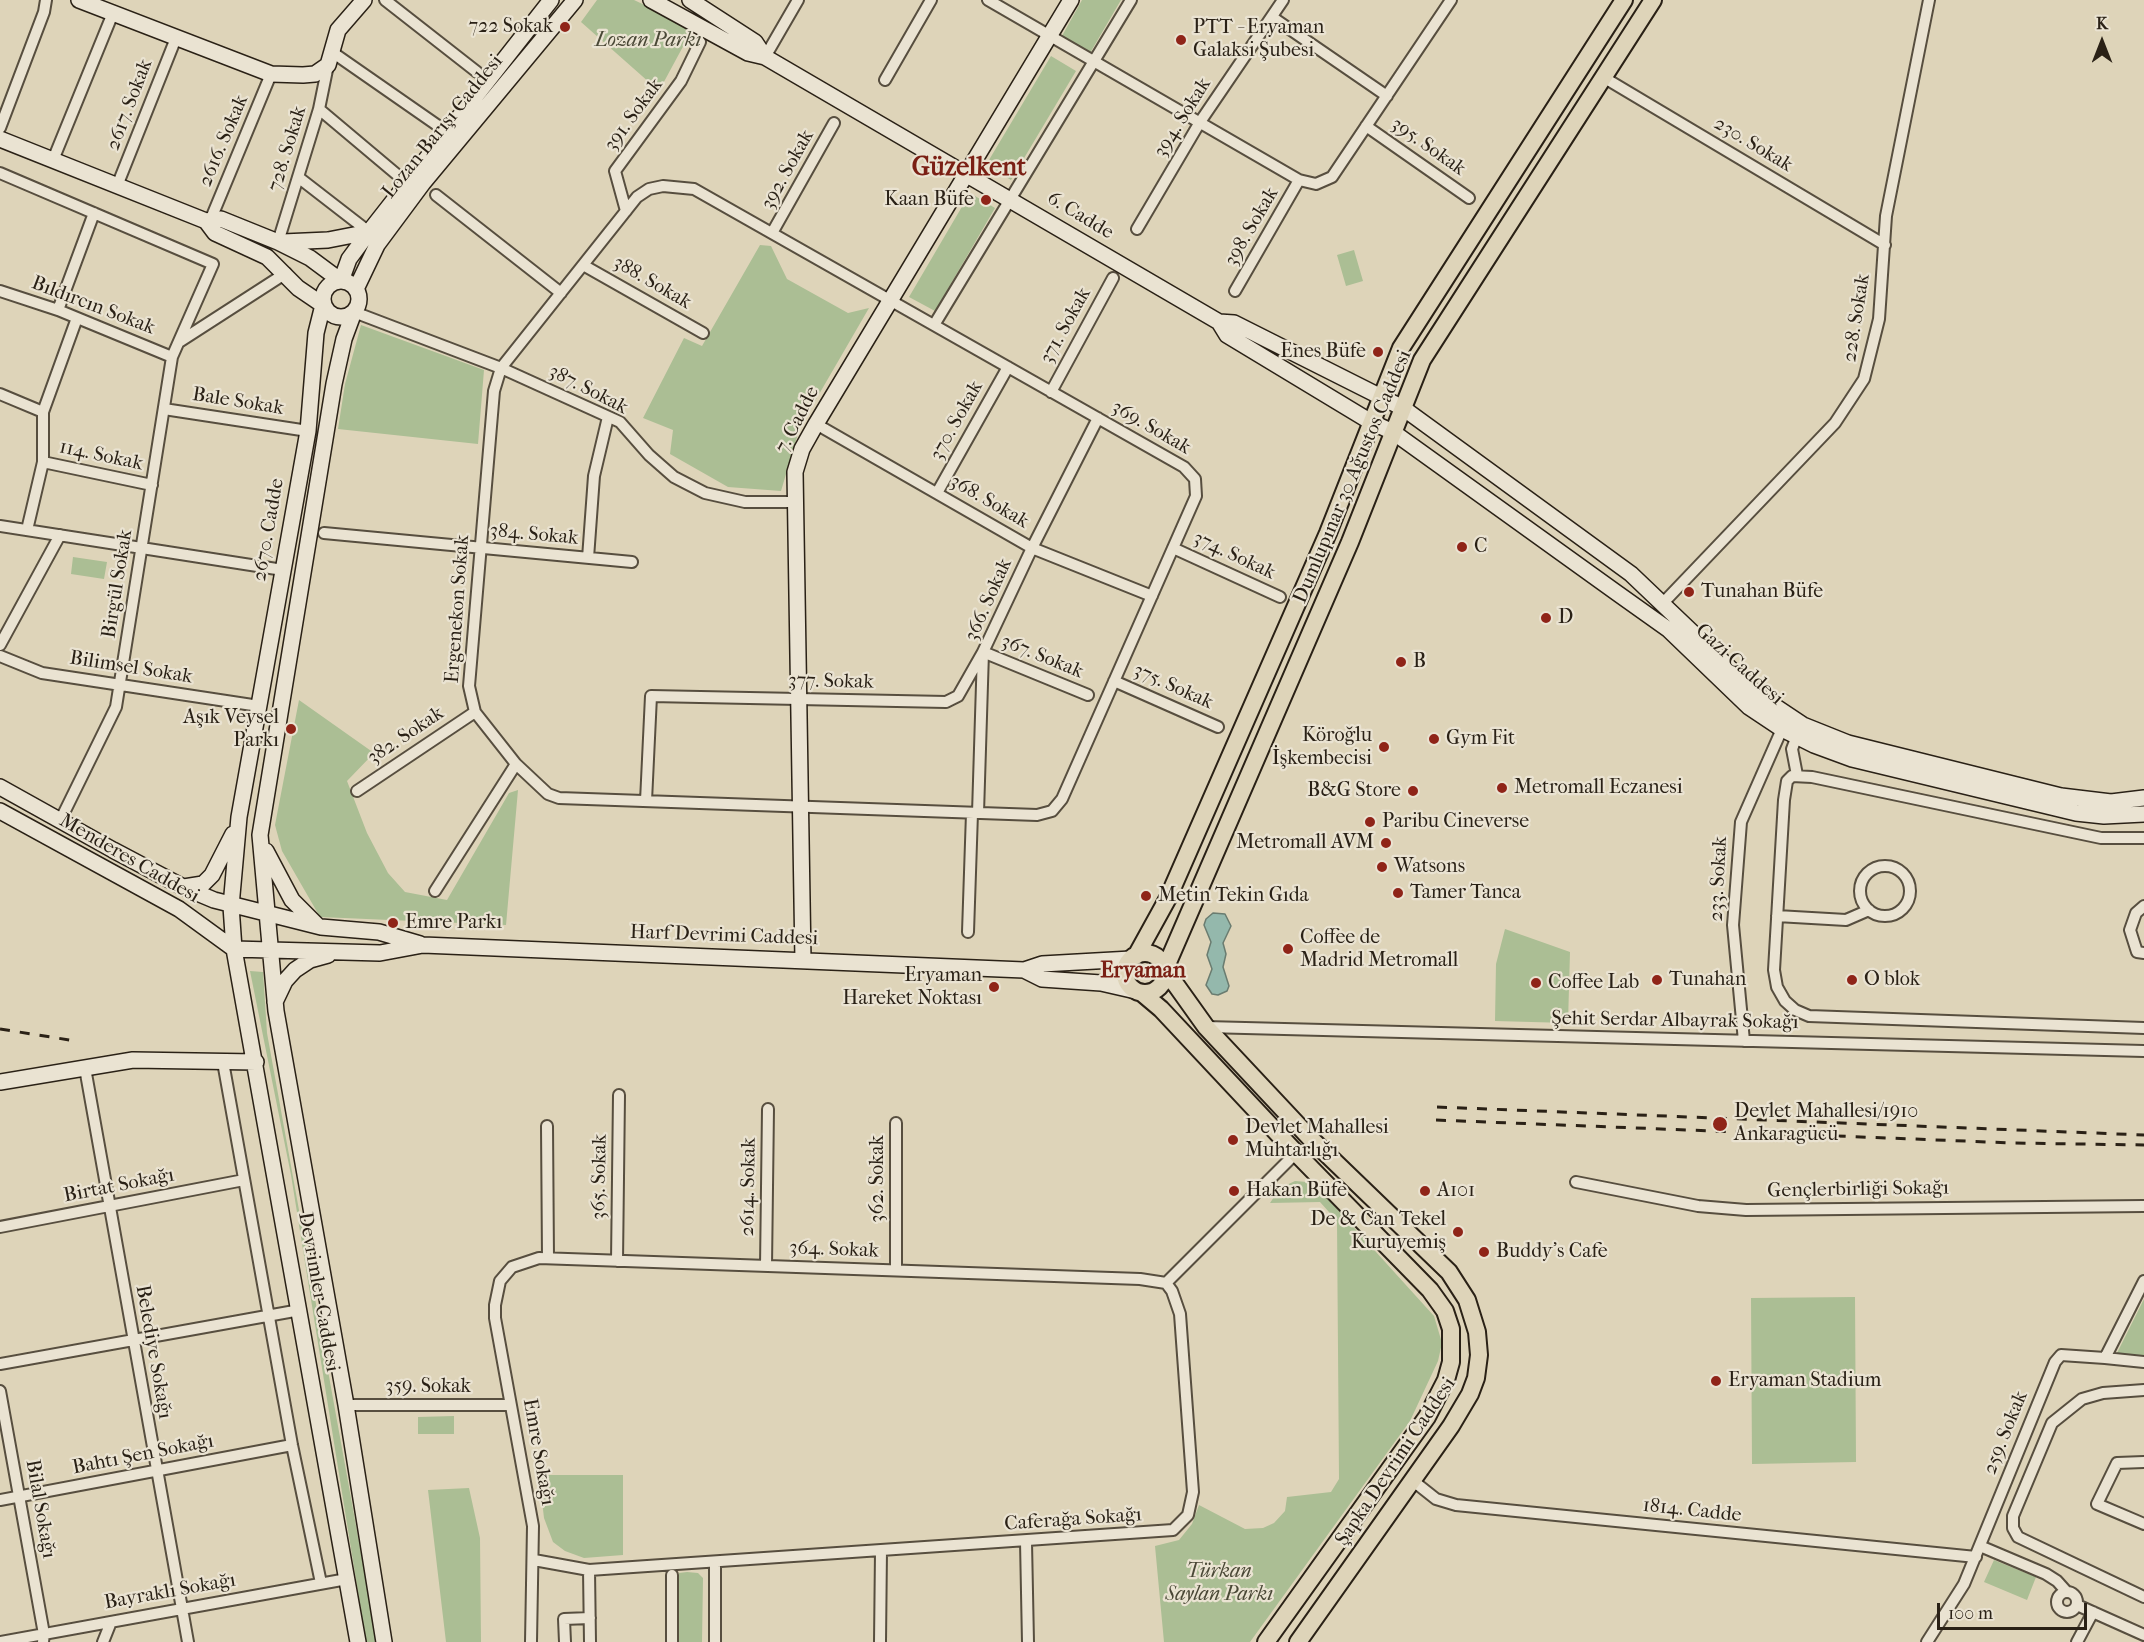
<!DOCTYPE html>
<html>
<head>
<meta charset="utf-8">
<style>
	body { margin:0 }
	#map { position:relative; width:2144px; height:1642px; overflow:hidden; background:#ded4b9; font-family:"IM FELL French Canon",serif }
	canvas { display:block }
	.north { position:absolute; left:2072px; top:12px; width:60px; height:60px; -webkit-text-stroke:4px #eae3d2; paint-order:stroke; rotate:0deg; font-size:16px; font-weight:700; line-height:24px; text-align:center; color:#2a2116 }
	.north::after { content:''; display:block; margin:auto; width:21px; height:27px; background:#2a2116; clip-path:polygon(50% 0,100% 100%,50% 72%,0 100%) }
	.scale { position:absolute; left:1937px; top:1603px; width:150px; height:27px; box-sizing:border-box; border:3px solid #2a2116; border-top:0; padding-left:8px; font-size:18px; line-height:21px; white-space:nowrap; color:#2a2116; -webkit-text-stroke:4px #eae3d2; paint-order:stroke }
</style>
</head>
<body>
<div id="map">
<canvas width="2144" height="1642"></canvas>
<div class="north">K</div>
<div class="scale">100 m</div>
</div>
<script>
const context = document.querySelector('canvas').getContext('2d');
context.lineJoin = 'round';
function paint(path, color) { context.fillStyle = color; context.fill(path, 'evenodd'); }
const shape = rows => new Path2D(rows.map(r => 'M' + r).join(''));
function strokePath(path, color, width, dash) { context.strokeStyle = color; context.lineWidth = width; context.lineCap = dash ? 'butt' : 'round'; context.setLineDash(dash || []); context.stroke(path); }
function write(font, color, halo, rows, align = 'center') {
  context.font = font + ' "IM FELL French Canon",serif'; context.lineWidth = 4.5; context.setLineDash([]); context.textBaseline = 'middle'; context.strokeStyle = halo; context.fillStyle = color; for (const [text, x, y, turn = 0] of rows) {
    context.save(); context.translate(x, y); context.rotate((+turn || 0) * Math.PI / 180); context.textAlign = isNaN(turn) ? turn : align; if (halo) context.strokeText(text, 0, 0); context.fillText(text, 0, 0); context.restore();
  }
}
const green = shape([
	[597,0,634,0,693,28,659,91,581,22],
	[1082,0,1121,0,1090,53,1062,36],
	[1051,56,1076,71,1011,180,986,165],
	[970,193,995,208,935,311,909,297],
	[760,245,771,246,787,279,848,313,869,308,800,427,781,491,728,487,670,454,673,430,643,418,684,338,702,346],
	[1354,250,1363,281,1346,286,1337,255],
	[361,325,484,370,478,444,338,429,345,384],
	[73,557,107,562,104,579,71,574],
	[299,700,374,753,347,781,367,833,388,873,405,892,447,900,509,793,518,790,506,925,320,917,282,851,275,825],
	[1505,929,1570,952,1568,1023,1495,1021,1496,964],
	[250,971,263,972,267,1033,377,1642,366,1642,291,1175],
	[1295,1181,1307,1182,1328,1199,1434,1316,1442,1343,1438,1361,1410,1421,1250,1642,1164,1642,1155,1546,1179,1540,1192,1524,1199,1505,1245,1529,1263,1528,1274,1523,1285,1511,1287,1497,1331,1492,1339,1479,1337,1221,1320,1202,1270,1203,1280,1188],
	[1855,1297,1856,1462,1752,1464,1751,1298],
	[2144,1299,2144,1356,2117,1353],
	[454,1416,454,1434,418,1434,418,1417],
	[539,1475,623,1475,623,1555,584,1558,565,1551,553,1542,544,1518],
	[469,1488,480,1538,481,1642,446,1642,428,1490],
	[1994,1560,2036,1577,2027,1600,1984,1582],
	[687,1572,698,1573,703,1578,702,1642,679,1642,679,1573]
]);
const water = shape([
	[1213,913,1225,914,1231,926,1223,943,1226,954,1223,967,1229,986,1227,991,1218,995,1212,994,1206,985,1212,969,1207,955,1211,942,1204,925,1206,919,1213,913]
]);
const street = shape([
	[385,0,477,72],
	[988,0,1299,180,1316,184,1332,177,1451,0],
	[1272,17,1387,96],
	[332,52,447,132],
	[765,57,798,0],
	[1603,77,1885,245],
	[885,80,931,0],
	[319,109,407,183],
	[1366,126,1469,198],
	[0,128,44,12,46,0],
	[53,160,113,13],
	[0,173,213,264,172,357,116,707,60,821],
	[298,177,369,232],
	[117,186,176,38],
	[663,186,694,189,1184,467,1195,479,1196,496,1062,799,1052,811,1037,815,559,798,548,794,516,764,475,712,469,686,494,391,501,368,637,197,649,189,663,186],
	[436,195,561,293],
	[626,211,615,171,681,81,700,42],
	[210,221,271,74],
	[1137,229,1200,122,1283,0],
	[772,233,834,123],
	[278,242,319,109,328,65],
	[583,265,703,333],
	[0,291,58,310,172,357],
	[1235,291,1299,180],
	[58,310,94,213],
	[354,312,501,368,620,422,649,455,674,477,705,493,745,502,795,502],
	[934,325,1131,0],
	[179,342,286,273],
	[1051,392,1113,278],
	[0,394,43,412],
	[164,409,308,431],
	[816,424,1032,548,1152,596],
	[43,462,152,485],
	[937,493,1008,367],
	[0,526,283,570],
	[27,530,43,462,43,412,77,318],
	[324,533,632,562],
	[1173,548,1280,597],
	[588,558,594,476,608,417],
	[1663,603,1835,423,1864,379,1879,319,1886,216,1929,0],
	[0,645,60,535],
	[0,656,42,673,259,706],
	[1114,681,1218,727],
	[1797,736,1792,749,1797,775],
	[357,791,475,712],
	[646,801,651,696,946,702,958,696,983,652,1088,695],
	[978,813,983,652,1032,548,1098,418],
	[2144,838,2101,838,1812,777,1792,776,1787,781,1784,800,1774,970,1777,987,1785,1001,1795,1010,1809,1016,2144,1028],
	'1860 891a25 25 0 1 1 50 0a25 25 0 1 1-50 0Z',
	[435,891,516,764],
	[2144,906,2136,913,2130,930,2137,952,2144,953],
	[1777,916,1846,920,1869,910],
	[968,932,972,813],
	[1206,1027,2144,1051],
	[1744,1041,1733,925,1741,822,1782,729],
	[223,1062,292,1445,321,1583],
	[85,1068,188,1642],
	[896,1123,896,1270],
	[547,1126,548,1258],
	[1576,1182,1698,1206,1746,1210,2144,1206],
	[0,1227,244,1180],
	[617,1261,619,1095],
	[766,1266,768,1109],
	[2105,1358,2144,1362],
	[0,1364,300,1310],
	[2144,1390,2103,1393,2082,1399,2052,1423,2013,1516,2013,1528,2018,1537,2144,1597],
	[0,1391,44,1634,43,1642],
	[346,1405,511,1405],
	[2144,1462,2117,1463,2097,1504,2144,1524],
	[1412,1480,1436,1499,1456,1505,1976,1557],
	[0,1500,292,1445],
	[1026,1542,1028,1642],
	[1980,1546,2046,1574,2057,1581,2066,1591],
	[534,1560,589,1570,1173,1530,1188,1515,1193,1492,1180,1314,1172,1291,1166,1283,1296,1153],
	[715,1562,715,1642],
	[589,1570,590,1642],
	[672,1575,672,1642],
	'2057 1602a10 10 0 1 1 20 0a10 10 0 1 1-20 0Z',
	[2077,1605,2144,1635],
	[0,1642,347,1579],
	[103,1642,111,1622],
	[531,1642,533,1526,495,1318,495,1305,500,1281,512,1267,539,1258,1140,1279,1166,1283],
	[565,1642,564,1619,590,1618],
	[880,1642,881,1551],
	[1927,1642,1964,1584,2055,1362,2061,1355,2105,1358,2144,1281],
	[2077,1642,2093,1612]
]);
const secondary = shape([
	[79,0,271,74,303,75,315,74,328,65,338,30,364,0],
	[651,0,748,53,765,57,755,42,690,0],
	[765,57,1219,322],
	[0,139,206,221],
	[283,242,328,240,369,232],
	'323 299a18 18 0 1 1 36 0a18 18 0 1 1-36 0Z',
	[341,281,349,259,369,232,551,0],
	[356,289,377,245,423,183,575,0],
	[323,305,316,333,308,431,239,817,231,906,234,949,358,1642],
	[323,305,298,288,267,257,215,233,206,221,221,219,278,242,310,258,341,281],
	[354,312,344,339,334,384,260,835,276,1011,346,1405,384,1642],
	[0,787,113,850,183,887,214,900,321,927,379,932,420,944],
	[2144,798,2111,802,2061,796,1848,743,1803,725,1758,695,1631,574,1403,408,1234,323,1219,322,1227,335,1371,422,1393,432,1617,593,1669,630,1749,707,1782,729,1814,745,1852,759,2076,813,2104,816,2144,814],
	[0,811,179,909,234,949],
	[266,851,292,900,318,926],
	[184,887,203,884,212,875,233,834],
	[234,949,380,953,423,945,1024,970,1042,964,1131,959],
	[803,961,795,472,802,449,816,424,1071,0],
	[1024,970,1042,979,1101,983,1136,991],
	[275,1002,285,981,295,970,310,960,328,955],
	[0,1082,133,1060,256,1062]
]);
const primary = shape([
	'1125 973a20 20 0 1 1 40 0a20 20 0 1 1-40 0Z',
	[1136,956,1168,898,1328,533,1401,348,1624,0],
	[1165,969,1350,542,1422,360,1653,0],
	[1166,971,1206,1027,1310,1138,1449,1272,1467,1300,1477,1332,1479,1355,1476,1378,1470,1394,1451,1426,1298,1642],
	[1142,993,1161,1009,1296,1153,1430,1290,1445,1311,1451,1329,1451,1362,1446,1380,1427,1417,1266,1642]
]);
const rail = shape([
	[0,1029,76,1041],
	[1437,1107,2144,1135],
	[1436,1120,2013,1143,2144,1145]
]);
const markers = [
	[565,27,6,"#8f2418"],
	[1181,40,6,"#8f2418"],
	[986,200,6,"#8f2418"],
	[1378,352,6,"#8f2418"],
	[1462,547,6,"#8f2418"],
	[1689,592,6,"#8f2418"],
	[1546,618,6,"#8f2418"],
	[1401,662,6,"#8f2418"],
	[291,729,6,"#8f2418"],
	[1434,739,6,"#8f2418"],
	[1384,747,6,"#8f2418"],
	[1502,788,6,"#8f2418"],
	[1413,791,6,"#8f2418"],
	[1370,822,6,"#8f2418"],
	[1386,843,6,"#8f2418"],
	[1382,867,6,"#8f2418"],
	[1398,893,6,"#8f2418"],
	[1146,896,6,"#8f2418"],
	[393,923,6,"#8f2418"],
	[1288,949,6,"#8f2418"],
	[1657,980,6,"#8f2418"],
	[1852,980,6,"#8f2418"],
	[1536,983,6,"#8f2418"],
	[994,987,6,"#8f2418"],
	[1720,1124,8,"#8f2418"],
	[1233,1140,6,"#8f2418"],
	[1234,1191,6,"#8f2418"],
	[1425,1191,6,"#8f2418"],
	[1458,1232,6,"#8f2418"],
	[1484,1252,6,"#8f2418"],
	[1716,1381,6,"#8f2418"]
];
const poiNames = [
	["722 Sokak",553,27,"right"],
	["PTT - Eryaman",1193,28],
	["Galaksi Şubesi",1193,51],
	["Kaan Büfe",974,200,"right"],
	["Enes Büfe",1366,352,"right"],
	["C",1474,547],
	["Tunahan Büfe",1701,592],
	["D",1558,618],
	["B",1413,662],
	["Aşık Veysel",279,718,"right"],
	["Parkı",279,741,"right"],
	["Köroğlu",1372,736,"right"],
	["İşkembecisi",1372,759,"right"],
	["Gym Fit",1446,739],
	["Metromall Eczanesi",1514,788],
	["B&G Store",1401,791,"right"],
	["Paribu Cineverse",1382,822],
	["Metromall AVM",1374,843,"right"],
	["Watsons",1394,867],
	["Tamer Tanca",1410,893],
	["Metin Tekin Gıda",1158,896],
	["Emre Parkı",405,923],
	["Coffee de",1300,938],
	["Madrid Metromall",1300,961],
	["Eryaman",982,976,"right"],
	["Hareket Noktası",982,999,"right"],
	["Tunahan",1669,980],
	["O blok",1864,980],
	["Coffee Lab",1548,983],
	["Devlet Mahallesi/1910",1734,1112],
	["Ankaragücü",1734,1135],
	["Devlet Mahallesi",1245,1128],
	["Muhtarlığı",1245,1151],
	["Hakan Büfe",1246,1191],
	["A101",1437,1191],
	["De & Can Tekel",1446,1220,"right"],
	["Kuruyemiş",1446,1243,"right"],
	["Buddy's Cafe",1496,1252],
	["Eryaman Stadium",1728,1381]
];
const parkNames = [
	["Lozan Parkı",648,41],
	["Türkan",1219,1572],
	["Saylan Parkı",1219,1595]
];
const streetNames = [
	["2617. Sokak",130,105,-69],
	["391. Sokak",634,115,-54],
	["394. Sokak",1183,118,-58],
	["Lozan Barışı Caddesi",443,127,-51],
	["2616. Sokak",224,141,-67],
	["230. Sokak",1753,145,31],
	["395. Sokak",1428,147,35],
	["728. Sokak",288,149,-73],
	["392. Sokak",788,170,-61],
	["6. Cadde",1080,216,31],
	["398. Sokak",1252,227,-60],
	["388. Sokak",652,283,30],
	["Bıldırcın Sokak",93,306,21],
	["228. Sokak",1857,318,-81],
	["371. Sokak",1066,326,-61],
	["387. Sokak",588,390,27],
	["Bale Sokak",238,402,9],
	["7. Cadde",798,420,-63],
	["370. Sokak",957,421,-61],
	["369. Sokak",1151,428,30],
	["114. Sokak",101,456,12],
	["Dumlupınar 30 Ağustos Caddesi",1353,477,-67],
	["368. Sokak",989,502,30],
	["2670. Cadde",269,530,-80],
	["384. Sokak",534,535,5],
	["374. Sokak",1234,556,25],
	["Birgül Sokak",118,584,-81],
	["366. Sokak",989,600,-66],
	["Ergenekon Sokak",458,609,-86],
	["367. Sokak",1042,657,22],
	["Gazi Caddesi",1739,665,42],
	["Bilimsel Sokak",131,668,9],
	["377. Sokak",831,682,1],
	["375. Sokak",1173,687,24],
	["382. Sokak",406,736,-34],
	["Menderes Caddesi",129,859,30],
	["233. Sokak",1719,879,-87],
	["Harf Devrimi Caddesi",724,936,2],
	["Şehit Serdar Albayrak Sokağı",1675,1021,1],
	["365. Sokak",600,1177,-89],
	["362. Sokak",878,1179,-90],
	["Birtat Sokağı",119,1186,-11],
	["2614. Sokak",749,1187,-89],
	["Gençlerbirliği Sokağı",1858,1190,-1],
	["364. Sokak",834,1250,2],
	["Devrimler Caddesi",318,1292,80],
	["Belediye Sokağı",153,1352,80],
	["359. Sokak",428,1387],
	["259. Sokak",2006,1433,-68],
	["Emre Sokağı",538,1452,80],
	["Bahtı Şen Sokağı",143,1455,-11],
	["Şapka Devrimi Caddesi",1396,1462,-56],
	["Bilal Sokağı",40,1509,80],
	["1814. Cadde",1692,1511,6],
	["Caferağa Sokağı",1073,1520,-4],
	["Bayraklı Sokağı",170,1592,-10]
];
const quarterNames = [
	["Eryaman",1143,972]
];
const districtNames = [
	["Güzelkent",969,169]
];
paint(green, '#abbe94');
paint(water, '#94b8ac');
strokePath(water, '#6a7c70', 1.5);
strokePath(street, '#574e3f', 14);
strokePath(secondary, '#2a2116', 18);
strokePath(primary, '#2a2116', 20);
strokePath(street, '#eae3d2', 10);
strokePath(secondary, '#eae3d2', 15);
strokePath(primary, '#ded4b9', 16);
strokePath(rail, '#2a2116', 3, [10, 10]);
for (const [x, y, r, color] of markers) { const dot = new Path2D(); dot.arc(x, y, r, 0, 2 * Math.PI); context.fillStyle = color; context.fill(dot); strokePath(dot, '#eae3d2', 2); }
write('20px', '#2a2116', '#eae3d2', poiNames, 'left');
write('italic 20px', '#4a4836', '#eae3d2', parkNames);
write('20px', '#2a2116', '#eae3d2', streetNames);
write('bold 22px', '#7a1f14', '#eae3d2', quarterNames);
write('bold 26px', '#7a1f14', '#eae3d2', districtNames);
</script>
</body>
</html>
